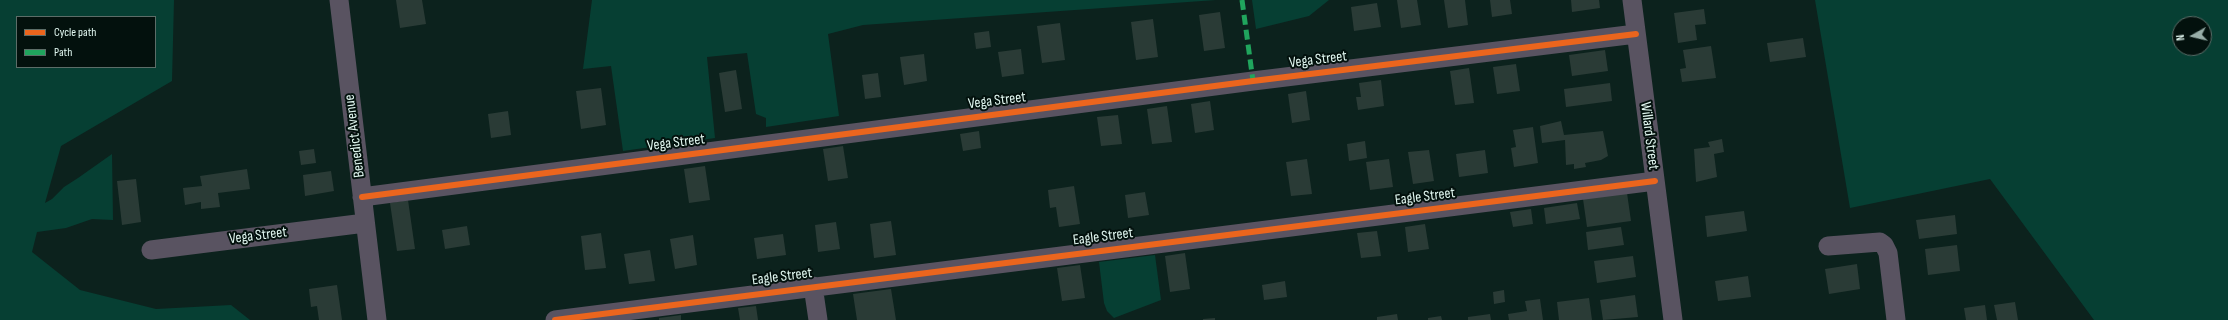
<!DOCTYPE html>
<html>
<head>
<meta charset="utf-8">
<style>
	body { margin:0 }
	#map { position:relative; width:2228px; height:320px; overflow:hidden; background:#0c221d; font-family:"Sofia Sans Condensed",sans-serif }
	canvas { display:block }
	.legend { position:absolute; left:16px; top:16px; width:140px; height:52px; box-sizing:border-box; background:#03110d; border:1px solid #5c6d68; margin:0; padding:5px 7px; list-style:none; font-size:12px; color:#e2f8f1 }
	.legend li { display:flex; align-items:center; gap:8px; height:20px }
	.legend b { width:20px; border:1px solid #5c6d68 }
	.north { position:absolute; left:2172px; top:16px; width:40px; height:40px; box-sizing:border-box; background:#03110d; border:1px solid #5c6d68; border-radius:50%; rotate:262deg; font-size:11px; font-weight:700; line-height:16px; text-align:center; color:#e2f8f1 }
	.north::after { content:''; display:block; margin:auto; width:14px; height:18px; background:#97ada7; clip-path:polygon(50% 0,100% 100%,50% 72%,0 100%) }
</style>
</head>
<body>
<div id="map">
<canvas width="2228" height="320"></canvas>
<ul class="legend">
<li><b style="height:5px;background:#eb651d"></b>Cycle path</li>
<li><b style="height:5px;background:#20a55d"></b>Path</li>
</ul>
<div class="north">N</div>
</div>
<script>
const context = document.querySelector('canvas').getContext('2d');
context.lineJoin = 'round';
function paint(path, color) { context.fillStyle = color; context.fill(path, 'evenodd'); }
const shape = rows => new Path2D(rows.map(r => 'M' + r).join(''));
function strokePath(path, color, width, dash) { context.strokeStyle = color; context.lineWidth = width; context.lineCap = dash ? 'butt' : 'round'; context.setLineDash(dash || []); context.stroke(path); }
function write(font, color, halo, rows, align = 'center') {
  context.font = font + ' "Sofia Sans Condensed",sans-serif'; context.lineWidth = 4; context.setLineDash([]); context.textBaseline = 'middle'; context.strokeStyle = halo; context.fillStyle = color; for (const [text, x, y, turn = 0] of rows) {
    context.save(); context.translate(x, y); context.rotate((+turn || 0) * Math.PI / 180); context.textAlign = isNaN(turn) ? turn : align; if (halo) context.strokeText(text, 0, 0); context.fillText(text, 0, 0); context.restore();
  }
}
const green = shape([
	[0,0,174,0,172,81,61,146,45,203,52,199,64,187,78,178,112,154,113,220,92,219,66,228,37,232,32,252,80,290,156,309,231,305,250,320,0,320],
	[17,17,155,17,155,67,17,67],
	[592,0,1216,0,863,25,828,34,839,116,766,127,766,118,756,114,747,53,707,57,715,138,623,151,611,66,583,69],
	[1252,0,1329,0,1309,16,1256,29],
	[1815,0,2228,0,2228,320,2094,320,1990,179,1850,208],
	[2180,24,2204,24,2204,48,2180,48],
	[1155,255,1161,300,1114,318,1107,311,1104,303,1099,262]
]);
const building = shape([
	[396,0,422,0,426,24,400,28],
	[1397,0,1417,0,1421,25,1401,28],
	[1444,0,1465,0,1468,25,1448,28],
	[1490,0,1510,0,1512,14,1492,17],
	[1571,0,1599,0,1600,8,1572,12],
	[1377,3,1381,27,1354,31,1351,7],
	[1704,9,1706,24,1695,25,1697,40,1678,43,1674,13],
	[1220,12,1225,48,1204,51,1199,15],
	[1153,19,1158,57,1136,60,1131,22],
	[1060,23,1065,60,1042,63,1037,26],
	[989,31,991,47,976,49,974,33],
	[1803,38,1806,57,1770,62,1767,43],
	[1711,46,1716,78,1682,82,1680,69,1686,68,1683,50],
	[1021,49,1024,74,1002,77,998,52],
	[1605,50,1608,71,1572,76,1569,55],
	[924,54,927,81,904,85,900,57],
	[1516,64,1520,91,1497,94,1493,67],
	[1469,68,1474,103,1455,105,1450,71],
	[736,70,742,109,725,112,719,73],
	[878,73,881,97,865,99,862,75],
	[1381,80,1384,106,1358,110,1356,97,1361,97,1359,83],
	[1610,83,1612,101,1566,107,1564,89],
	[601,88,606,125,581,129,576,91],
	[1306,91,1310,120,1292,123,1288,94],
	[1210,101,1214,130,1195,133,1191,104],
	[1167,106,1172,142,1152,144,1147,109],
	[508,111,511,135,491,138,488,114],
	[1118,115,1122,144,1101,146,1097,117],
	[1561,121,1564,135,1603,131,1608,156,1601,160,1585,163,1586,167,1574,169,1574,164,1566,165,1565,140,1542,143,1540,126],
	[1533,127,1538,163,1514,167,1511,148,1516,147,1513,130],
	[979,131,981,148,963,151,960,134],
	[1722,139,1724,152,1714,154,1717,177,1696,182,1694,149,1710,147,1708,142],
	[1365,141,1367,158,1349,161,1347,144],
	[843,146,848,178,828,181,823,149],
	[314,149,316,163,301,165,299,151],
	[1429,150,1434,181,1413,184,1408,152],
	[1485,150,1488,173,1459,177,1456,154],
	[1307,159,1312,194,1291,196,1286,162],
	[1389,159,1393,187,1370,190,1366,162],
	[705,166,710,200,689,203,684,169],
	[247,169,250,189,218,193,220,207,201,209,201,202,185,205,183,188,202,186,200,176],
	[331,171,334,191,305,196,303,175],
	[136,179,141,222,122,225,117,181],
	[1074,186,1080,224,1059,227,1056,207,1050,208,1048,190],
	[1145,192,1149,215,1128,218,1125,195],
	[1627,193,1631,221,1587,227,1583,199],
	[408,200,415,249,397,251,390,203],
	[1577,203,1580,219,1546,224,1544,208],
	[1531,209,1533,224,1513,227,1510,212],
	[1744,211,1747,231,1707,237,1705,216],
	[1955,215,1957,234,1919,239,1916,220],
	[891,221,896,255,874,258,870,224],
	[836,222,840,249,818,252,815,225],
	[1425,224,1429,249,1408,252,1405,227],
	[467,226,470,245,445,249,442,230],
	[1621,227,1624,245,1588,250,1586,232],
	[1377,231,1381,256,1361,258,1357,233],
	[601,233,606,268,585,270,581,236],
	[783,234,786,255,757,259,754,238],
	[693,235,697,265,675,269,670,239],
	[1957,245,1960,271,1928,275,1925,249],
	[650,250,655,281,629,284,624,254],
	[1185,253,1190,289,1170,292,1165,256],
	[1633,256,1636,277,1597,283,1594,261],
	[1857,264,1860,289,1829,294,1825,269],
	[1080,265,1085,298,1062,301,1057,268],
	[1748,276,1751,297,1718,301,1715,281],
	[1285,281,1287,297,1264,300,1262,285],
	[337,285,342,320,319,320,317,306,311,307,309,289],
	[891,289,896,320,857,320,853,294],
	[1504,290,1505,302,1494,304,1493,292],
	[1635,295,1638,317,1603,320,1600,300],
	[1589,298,1592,320,1559,320,1557,302],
	[1540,299,1543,320,1509,320,1508,314,1527,311,1525,301],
	[2015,302,2018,320,1997,320,1994,305],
	[1985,305,1987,320,1966,320,1964,308],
	[756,306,758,320,740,320,738,308],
	[1397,314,1398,320,1377,320,1377,317],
	[1490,314,1491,320,1468,320,1468,317],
	[681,315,681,320,659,320,659,318],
	[1441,316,1442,320,1428,320,1428,318],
	[1215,318,1215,320,1203,320,1203,319]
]);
const minor = shape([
	[339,0,377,320],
	[1632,0,1673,320],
	[362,197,1253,81,1636,34],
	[1828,246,1880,242,1884,245,1888,253,1896,320],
	[151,250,365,223],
	[813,286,818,320],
	[555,320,1655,181]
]);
const quiet = shape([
	[1242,0,1253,81]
]);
const cycleway = shape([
	[362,197,1253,81,1636,34],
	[555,320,1655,181]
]);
const streetNames = [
	["Vega Street",1318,60,-7],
	["Vega Street",997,101,-7],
	["Benedict Avenue",355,136,-97],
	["Willard Street",1649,136,83],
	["Vega Street",676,143,-7],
	["Eagle Street",1425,197,-7],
	["Vega Street",258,236,-7],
	["Eagle Street",1103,237,-7],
	["Eagle Street",782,277,-7]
];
paint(green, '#063f33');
paint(building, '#2a3b36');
strokePath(minor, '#595361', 19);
strokePath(quiet, '#20a55d', 5, [10, 5]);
strokePath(cycleway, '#eb651d', 6);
write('15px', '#e2f8f1', '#03110d', streetNames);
</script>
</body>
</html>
